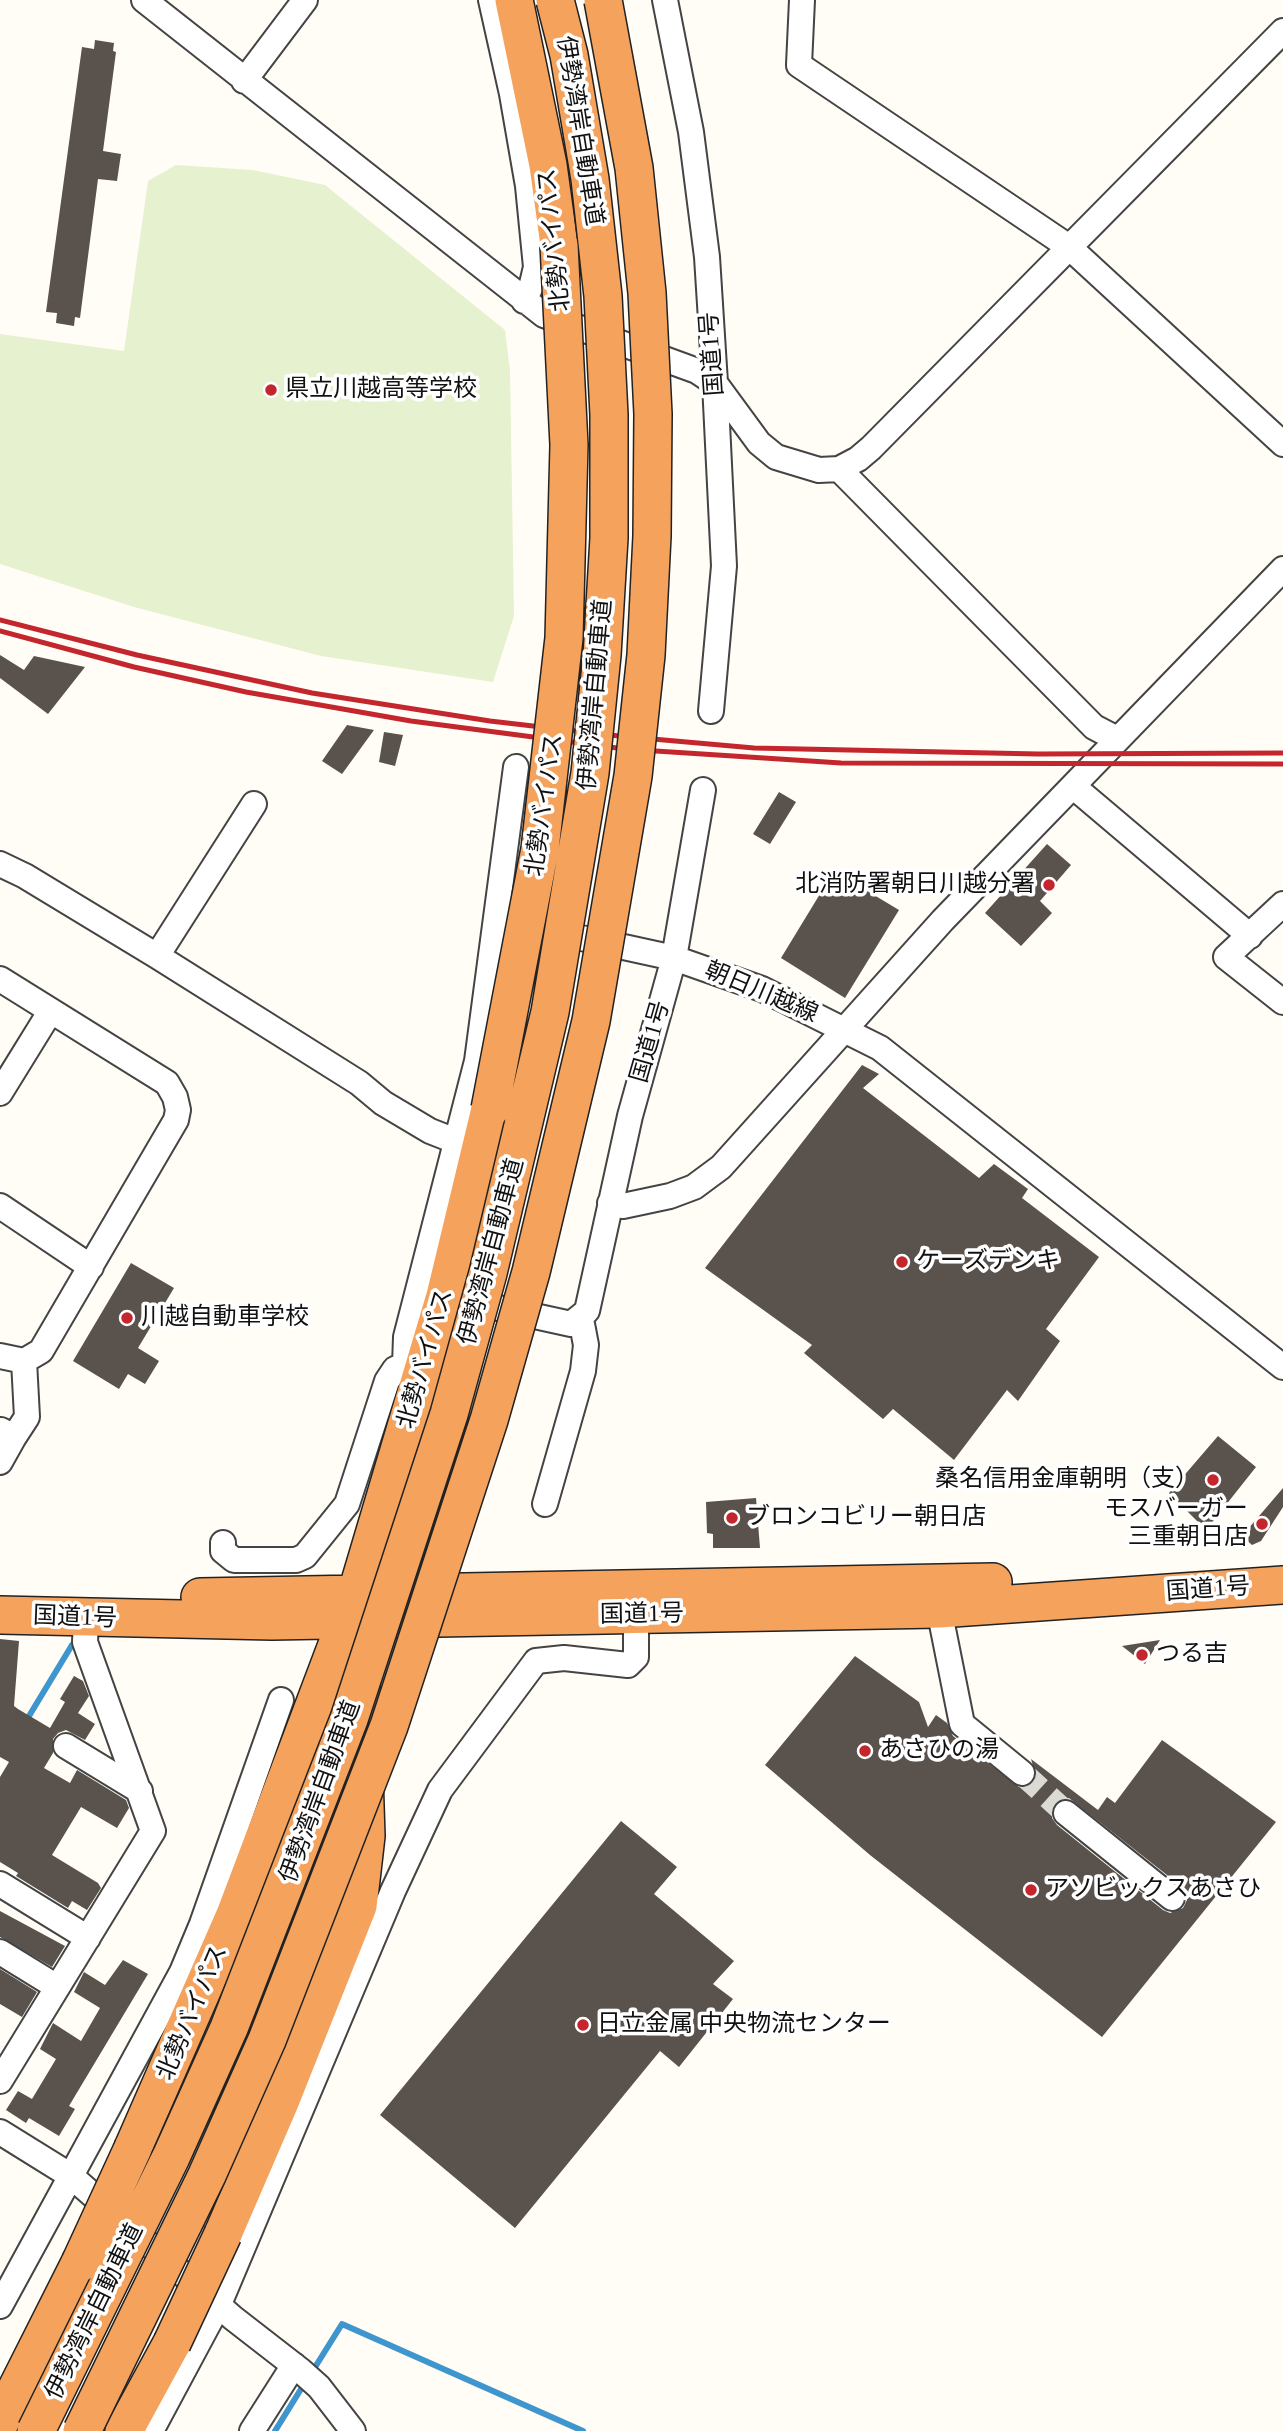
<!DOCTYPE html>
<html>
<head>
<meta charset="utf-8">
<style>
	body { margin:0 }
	canvas { display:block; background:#fffdf5 }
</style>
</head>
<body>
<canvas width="1283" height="2431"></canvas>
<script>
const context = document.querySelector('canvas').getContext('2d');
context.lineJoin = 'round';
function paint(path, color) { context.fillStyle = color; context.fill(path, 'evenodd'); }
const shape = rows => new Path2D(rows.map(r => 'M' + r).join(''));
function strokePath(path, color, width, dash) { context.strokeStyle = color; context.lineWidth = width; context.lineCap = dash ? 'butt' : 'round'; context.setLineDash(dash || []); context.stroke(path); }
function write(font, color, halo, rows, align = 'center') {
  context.font = font + ' "Times New Roman","Noto Sans JP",serif'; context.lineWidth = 7; context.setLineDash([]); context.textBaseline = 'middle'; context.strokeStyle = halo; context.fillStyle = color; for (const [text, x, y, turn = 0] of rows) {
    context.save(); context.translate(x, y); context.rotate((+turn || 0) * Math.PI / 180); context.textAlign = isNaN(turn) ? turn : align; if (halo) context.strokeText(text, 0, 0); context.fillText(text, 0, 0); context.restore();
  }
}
const pitch = shape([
	[176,165,253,170,325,185,505,330,510,370,514,616,493,682,321,656,134,607,0,564,0,334,124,351,148,181]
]);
const stream = shape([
	[26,1721,72,1645],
	[312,2372,342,2324,583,2431],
	[275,2431,306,2381]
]);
const building = shape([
	[95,40,114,43,113,51,116,52,103,151,121,154,117,181,98,179,80,318,75,317,74,326,56,323,57,313,46,312,82,47,94,49],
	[0,655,24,670,34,656,85,667,48,714,0,678],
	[347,725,374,730,342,774,322,761],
	[384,732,403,735,395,766,379,762],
	[779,792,796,802,770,844,753,834],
	[1047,844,1071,865,1040,901,1052,913,1021,946,985,913],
	[834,871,899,910,845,998,781,958],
	[862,1065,879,1074,863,1088,979,1178,994,1164,1028,1189,1022,1198,1099,1257,1046,1329,1060,1341,1018,1401,1007,1390,954,1460,893,1409,883,1419,804,1353,812,1345,705,1268],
	[131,1263,174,1288,138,1348,159,1361,145,1384,128,1374,119,1389,73,1361],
	[1218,1436,1256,1467,1206,1530,1169,1493],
	[1283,1488,1283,1507,1261,1541,1252,1545,1242,1536],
	[756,1498,760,1548,713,1548,713,1534,707,1533,706,1502],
	[0,1639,19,1641,14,1706,18,1709,50,1728,65,1702,60,1699,74,1676,83,1681,89,1696,78,1713,95,1724,85,1740,66,1730,58,1733,53,1739,53,1753,44,1768,70,1783,77,1770,126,1800,129,1808,117,1828,81,1807,52,1855,98,1883,101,1888,87,1910,72,1901,68,1908,16,1876,18,1873,0,1862,0,1777,9,1762,0,1757],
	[1160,1640,1145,1664,1122,1646],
	[855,1656,919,1702,928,1727,936,1715,947,1723,953,1736,1019,1787,1028,1787,1036,1776,1031,1759,1098,1810,1107,1797,1115,1803,1162,1740,1276,1822,1102,2037,870,1855,765,1765],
	[1069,1798,1181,1886,1187,1900,1183,1908,1170,1913,1163,1910,1057,1825,1052,1818,1054,1804],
	[621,1821,677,1867,654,1894,734,1961,713,1984,733,1999,679,2067,660,2051,515,2228,380,2115],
	[0,1911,65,1946,52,1967,0,1937],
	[123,1960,148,1974,69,2106,75,2109,59,2136,29,2118,26,2123,6,2110,18,2091,32,2099,56,2059,40,2049,53,2023,81,2041,100,2008,74,1992,84,1972,105,1985],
	[0,1969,37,1992,22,2017,0,2004]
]);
const minorTunnel = shape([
	[1022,1773,1066,1813]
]);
const minor = shape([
	[144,0,544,315,697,371,715,383,759,443,776,457,819,470,839,469,858,459,871,448,1283,31],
	[491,0,512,94,528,186,536,267,532,284,524,301],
	[665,0,691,132,707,257,715,383,724,566,711,711],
	[802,0,799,65,1069,247,1283,444],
	[244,81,305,0],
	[839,469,1094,727,1117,739],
	[1074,787,1250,936],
	[0,864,25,876,157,956,359,1083,383,1103,430,1131,458,1142],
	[1283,904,1226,957,1283,1002],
	[497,926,587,939,674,958,762,989,880,1048,1283,1367],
	[157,956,254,804],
	[0,979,167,1083,175,1097,178,1110,176,1120,41,1351,24,1361,0,1356],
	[0,1093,50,1012],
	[610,1203,623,1206,670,1196,694,1187,721,1167,943,920,1283,569],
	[0,1206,91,1267],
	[466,1301,571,1324,587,1311,630,1116,674,958,703,790],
	[422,1376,405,1365,406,1337,477,1061,516,767],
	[14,1437,27,1417,24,1361],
	[0,1462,14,1437,1,1430],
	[545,1504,583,1371,586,1345,581,1319],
	[223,1543,223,1551,234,1560,296,1560,305,1556,347,1504,387,1381,395,1369,405,1365],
	[939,1609,962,1724,1022,1773],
	[66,1746,140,1791],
	[1066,1813,1172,1898],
	[0,1884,88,1938],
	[0,1952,57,1987],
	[0,2081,153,1831,85,1642,86,1620],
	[0,2132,71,2176,233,2318,300,2370,319,2387,353,2431],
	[0,2306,182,1972,202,1924,281,1700],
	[151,2431,219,2304,393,1891,440,1790,536,1661,564,1658,628,1665,636,1657,636,1615],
	[252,2431,294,2365]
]);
const highway = shape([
	[514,0,548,165,559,245],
	[200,1597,993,1582],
	[0,1615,272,1621,939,1609,1283,1585],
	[133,2148,235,1915,357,1592,445,1296,490,1109],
	[223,2234,280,2102,358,1906,366,1836,361,1684],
	[0,2422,80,2263],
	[124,2431,172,2343]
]);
const rail = shape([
	[0,620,137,655,312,693,490,721,619,736,754,748,1038,754,1283,753],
	[0,631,134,667,246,692,411,721,625,749,841,763,1283,764]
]);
const highwayBridge = shape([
	[490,1109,540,849,564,638,569,445,559,245],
	[80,2263,133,2148],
	[172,2343,223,2234],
	[36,2431,171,2157,229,2028,349,1719,449,1414,488,1273,550,1012,590,773,602,655,609,538,609,415,603,296,590,179,569,55,555,0],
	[82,2431,207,2175,267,2040,389,1726,489,1420,531,1272,591,1021,633,776,646,655,652,536,653,414,647,293,634,168,603,0]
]);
const markers = [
	[271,390,7,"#c4262e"],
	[1049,885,7,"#c4262e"],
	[902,1262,7,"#c4262e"],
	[127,1318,7,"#c4262e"],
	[1213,1480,7,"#c4262e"],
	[732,1518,7,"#c4262e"],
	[1262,1524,7,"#c4262e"],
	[1142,1655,7,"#c4262e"],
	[865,1751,7,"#c4262e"],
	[1031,1890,7,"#c4262e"],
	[583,2025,7,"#c4262e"]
];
const streetNames = [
	["伊勢湾岸自動車道",579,131,81],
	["北勢バイパス",555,240,-96],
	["国道1号",713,354,-94],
	["伊勢湾岸自動車道",596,695,-85],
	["北勢バイパス",545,805,-82],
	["朝日川越線",761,993,23],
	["国道1号",651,1042,-74],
	["伊勢湾岸自動車道",492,1252,-75],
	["北勢バイパス",426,1359,-74],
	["国道1号",1208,1590,-4],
	["国道1号",642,1615,-1],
	["国道1号",75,1618,2],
	["伊勢湾岸自動車道",321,1792,-70],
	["北勢バイパス",193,2013,-67],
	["伊勢湾岸自動車道",95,2312,-64]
];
const poiNames = [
	["県立川越高等学校",285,390],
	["北消防署朝日川越分署",1035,885,"right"],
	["ケーズデンキ",916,1262],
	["川越自動車学校",141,1318],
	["桑名信用金庫朝明（支）",1199,1480,"right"],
	["モスバーガー",1248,1510,"right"],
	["三重朝日店",1248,1538,"right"],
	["ブロンコビリー朝日店",746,1518],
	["つる吉",1156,1655],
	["あさひの湯",879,1751],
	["アソビックスあさひ",1045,1890],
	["日立金属 中央物流センター",597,2025]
];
paint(pitch, '#e6f2cf');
strokePath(stream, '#3f96cf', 6);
paint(building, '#5a524d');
strokePath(minorTunnel, '#dbdad3', 24, [24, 12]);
strokePath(minor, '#444', 28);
strokePath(highway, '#222', 40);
strokePath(minor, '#fff', 24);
strokePath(highway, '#f5a25d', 37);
strokePath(rail, '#c4262e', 5);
strokePath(highwayBridge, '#222', 40, []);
strokePath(highwayBridge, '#f5a25d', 37);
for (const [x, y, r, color] of markers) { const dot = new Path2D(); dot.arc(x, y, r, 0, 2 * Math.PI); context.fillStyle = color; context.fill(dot); strokePath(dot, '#fff', 2.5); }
write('24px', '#111', '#fff', streetNames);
write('24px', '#111', '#fff', poiNames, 'left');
</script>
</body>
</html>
